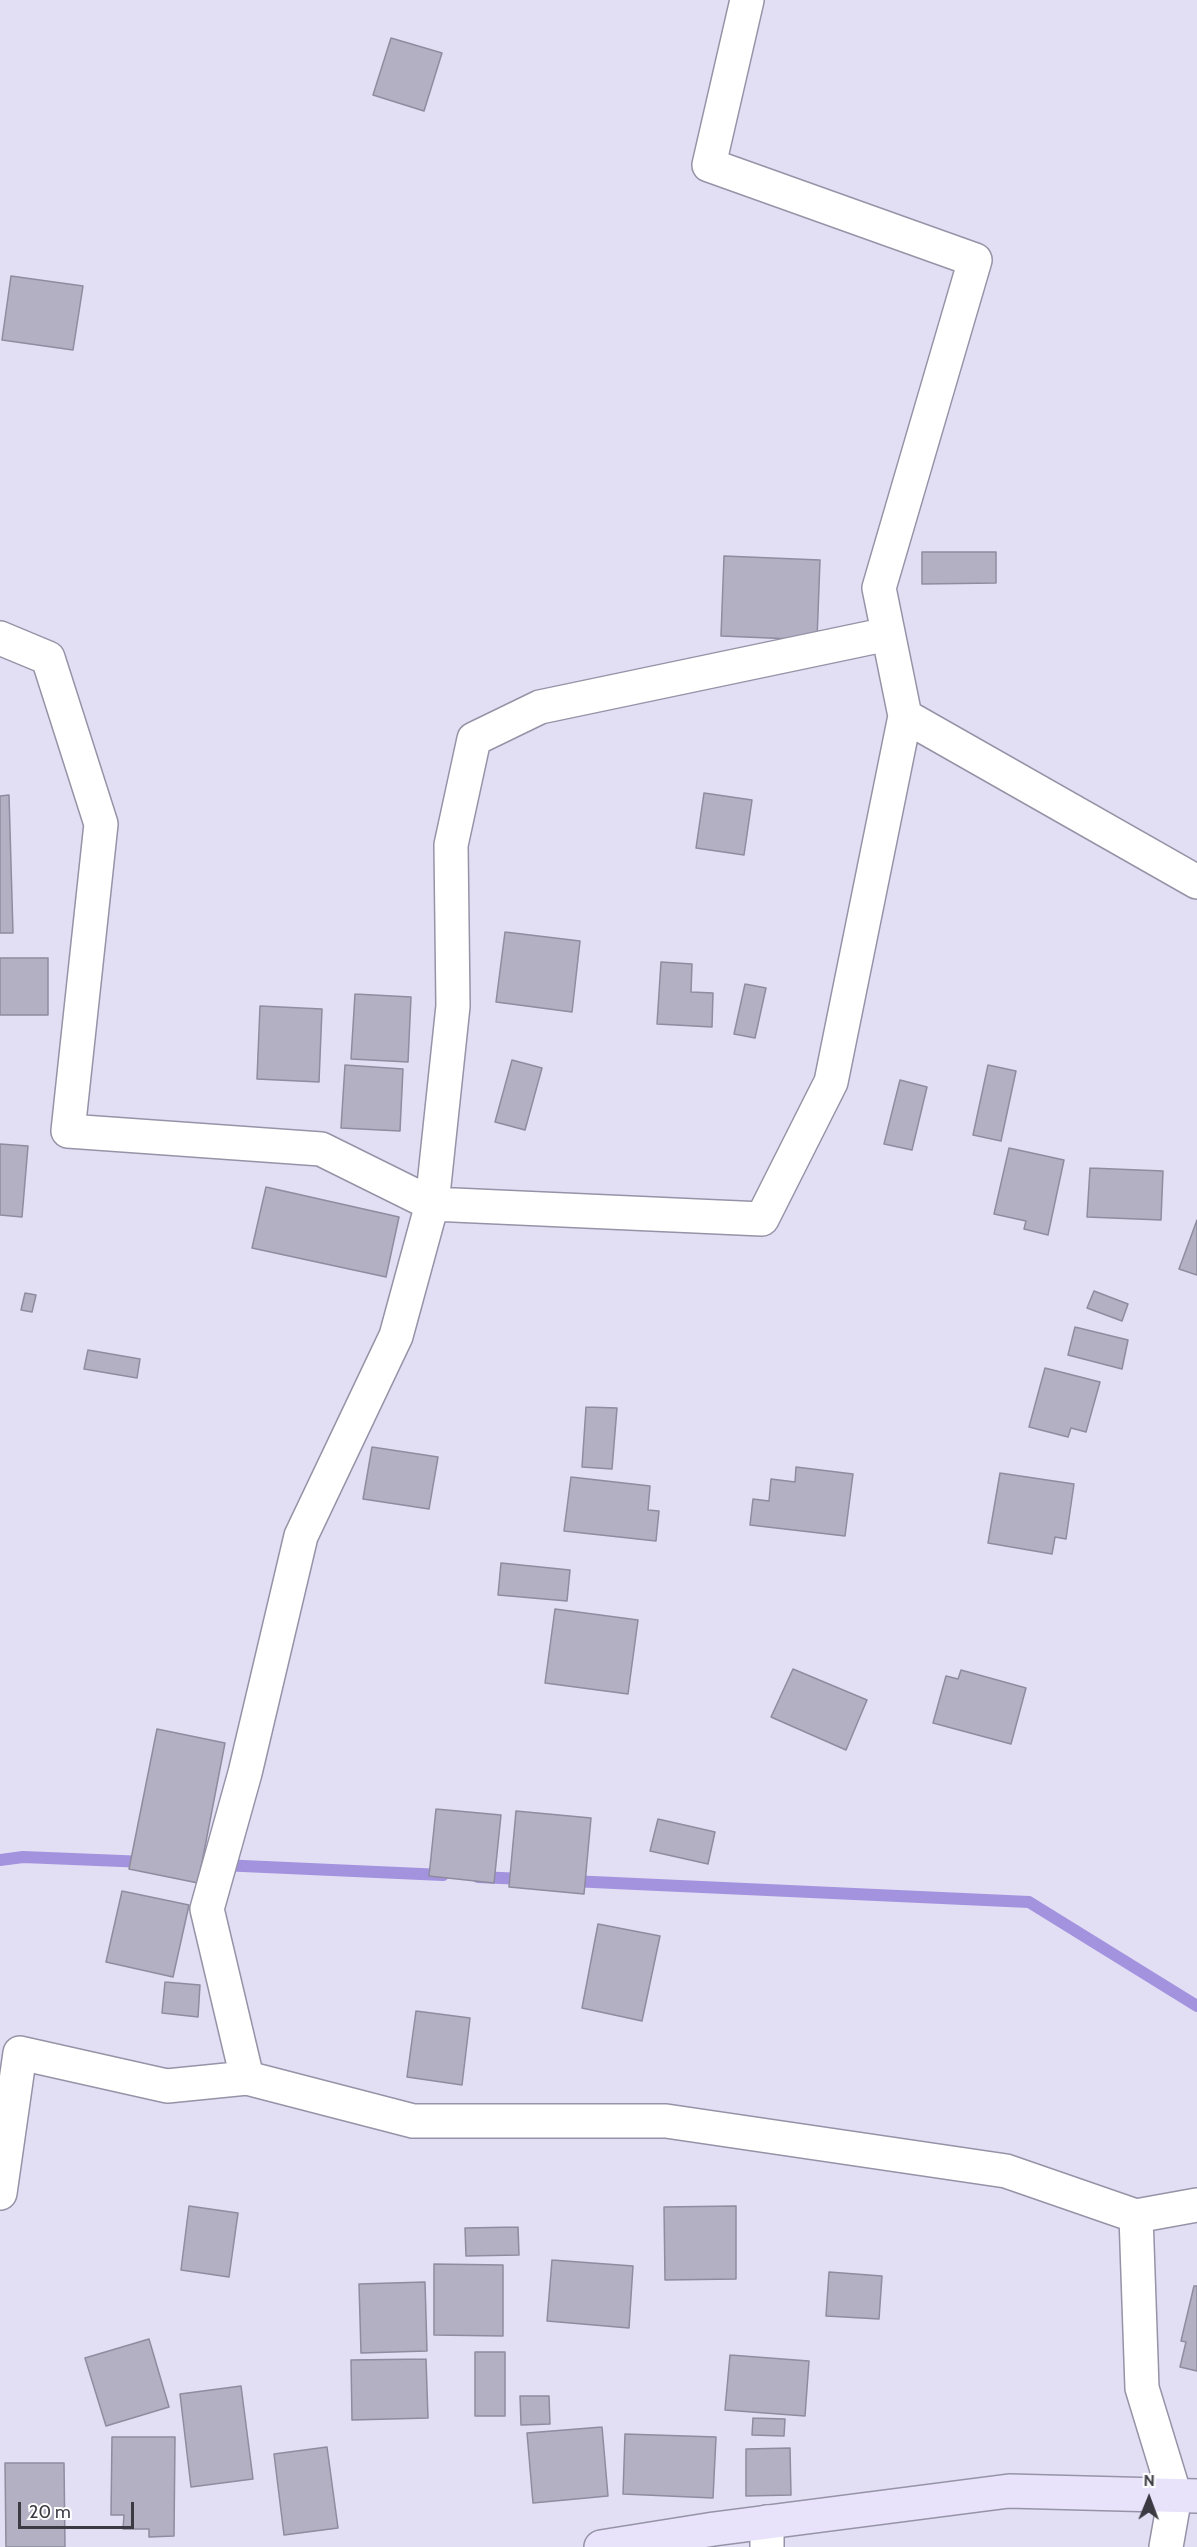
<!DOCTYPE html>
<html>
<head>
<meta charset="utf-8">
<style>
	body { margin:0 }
	#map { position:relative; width:1197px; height:2547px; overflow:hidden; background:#e2def4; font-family:Cabin,sans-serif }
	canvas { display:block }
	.north { position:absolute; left:1119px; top:2469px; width:60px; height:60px; -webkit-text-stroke:4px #fff; paint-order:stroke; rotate:1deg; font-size:16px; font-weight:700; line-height:24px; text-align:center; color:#3b3942 }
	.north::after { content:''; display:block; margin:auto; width:21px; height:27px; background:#3b3942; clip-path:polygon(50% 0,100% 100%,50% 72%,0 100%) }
	.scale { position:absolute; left:18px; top:2502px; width:116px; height:27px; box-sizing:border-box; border:3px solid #3b3942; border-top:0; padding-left:8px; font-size:18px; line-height:21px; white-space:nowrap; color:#3b3942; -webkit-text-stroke:4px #fff; paint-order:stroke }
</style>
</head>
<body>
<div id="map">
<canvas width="1197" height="2547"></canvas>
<div class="north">N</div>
<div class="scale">20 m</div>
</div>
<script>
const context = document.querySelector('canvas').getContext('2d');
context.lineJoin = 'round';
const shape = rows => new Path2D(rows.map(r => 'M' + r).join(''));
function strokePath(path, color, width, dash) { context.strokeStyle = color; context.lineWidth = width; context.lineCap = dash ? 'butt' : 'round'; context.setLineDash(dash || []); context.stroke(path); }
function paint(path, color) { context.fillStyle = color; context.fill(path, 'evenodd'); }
const stream = shape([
	[0,1860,23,1857,146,1862],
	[221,1865,443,1875],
	[478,1877,524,1879],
	[571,1881,1029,1902,1197,2006]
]);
const building = shape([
	[391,38,442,53,424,111,373,95,391,38],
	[11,276,83,286,73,350,2,340,11,276],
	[922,552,996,552,996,583,922,584,922,552],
	[724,556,820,560,817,640,721,636,724,556],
	[704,793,752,800,744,855,696,848,704,793],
	[9,795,13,933,0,933,0,796,9,795],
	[505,932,580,941,572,1012,496,1002,505,932],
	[0,958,48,958,48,1015,0,1015,0,958],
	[661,962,692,964,691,992,713,993,712,1027,657,1024,661,962],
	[745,984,766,988,755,1038,734,1034,745,984],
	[355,994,411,997,408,1062,351,1059,355,994],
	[260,1006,322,1009,319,1082,257,1079,260,1006],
	[512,1060,542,1068,525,1130,495,1122,512,1060],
	[345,1065,403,1069,400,1131,341,1128,345,1065],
	[988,1065,1016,1071,1001,1141,973,1135,988,1065],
	[900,1080,927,1087,912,1150,884,1144,900,1080],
	[0,1144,28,1146,22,1217,0,1215,0,1144],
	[1009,1148,1064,1160,1048,1235,1024,1229,1026,1221,994,1214,1009,1148],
	[1090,1168,1163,1171,1161,1220,1087,1217,1090,1168],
	[266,1187,399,1217,386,1277,252,1248,266,1187],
	[1197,1220,1197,1275,1179,1269,1197,1220],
	[1094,1291,1128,1304,1122,1321,1087,1308,1094,1291],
	[25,1293,36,1295,32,1312,21,1310,25,1293],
	[1075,1327,1128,1340,1122,1369,1068,1355,1075,1327],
	[88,1350,140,1359,137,1378,84,1369,88,1350],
	[1045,1368,1100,1382,1086,1432,1071,1428,1068,1437,1029,1427,1045,1368],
	[586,1407,617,1408,612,1469,582,1467,586,1407],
	[372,1447,438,1457,429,1509,363,1499,372,1447],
	[796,1467,853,1474,845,1536,750,1525,753,1499,769,1501,771,1479,795,1482,796,1467],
	[1000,1473,1074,1484,1066,1539,1055,1537,1052,1554,988,1543,1000,1473],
	[571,1477,650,1486,648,1510,659,1511,656,1541,564,1531,571,1477],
	[501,1563,570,1570,567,1601,498,1595,501,1563],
	[555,1609,638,1620,628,1694,545,1683,555,1609],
	[793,1669,867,1700,846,1750,771,1717,793,1669],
	[961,1670,1026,1688,1011,1744,933,1723,946,1676,958,1679,961,1670],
	[157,1729,225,1743,198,1883,129,1869,157,1729],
	[436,1809,501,1815,494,1883,429,1876,436,1809],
	[516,1811,591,1818,584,1894,509,1887,516,1811],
	[658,1819,715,1832,708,1864,650,1851,658,1819],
	[122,1891,189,1905,173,1977,106,1962,122,1891],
	[598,1924,660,1936,642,2021,582,2008,598,1924],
	[165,1982,200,1985,198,2017,162,2013,165,1982],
	[416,2011,470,2018,462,2085,407,2077,416,2011],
	[189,2206,238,2213,229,2277,181,2270,189,2206],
	[736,2206,736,2279,665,2280,664,2207,736,2206],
	[518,2227,519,2255,466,2256,465,2228,518,2227],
	[552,2260,633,2266,629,2328,547,2321,552,2260],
	[434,2264,503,2265,503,2336,434,2335,434,2264],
	[829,2272,882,2276,879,2319,826,2316,829,2272],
	[425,2282,427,2351,361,2353,359,2284,425,2282],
	[1194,2286,1197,2286,1197,2371,1180,2367,1186,2342,1181,2341,1194,2286],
	[149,2339,169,2407,106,2426,85,2358,149,2339],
	[475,2352,505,2352,505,2416,475,2416,475,2352],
	[730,2355,809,2361,805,2416,725,2410,730,2355],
	[426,2359,428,2418,352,2420,351,2360,426,2359],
	[241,2386,253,2479,191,2487,180,2394,241,2386],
	[520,2396,549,2396,550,2424,521,2425,520,2396],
	[753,2418,785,2419,784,2436,752,2435,753,2418],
	[602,2427,608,2496,533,2503,527,2433,602,2427],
	[625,2434,716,2437,713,2498,623,2494,625,2434],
	[112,2437,175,2437,174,2536,149,2537,149,2529,123,2529,124,2515,111,2515,112,2437],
	[327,2447,338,2528,284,2535,274,2454,327,2447],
	[790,2448,791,2495,746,2496,746,2449,790,2448],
	[5,2463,64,2463,65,2547,6,2547,5,2463]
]);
const street = shape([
	[747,0,709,165,975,260,879,588,905,716,831,1082,762,1219,432,1204,396,1336,301,1536,245,1773,207,1909,247,2078,413,2121,666,2121,1006,2171,1136,2216],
	[0,638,48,658,101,824,68,1131,321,1149,432,1204,453,1006,451,845,474,739,540,707,888,634],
	[905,716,1197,882],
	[0,2193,20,2053,167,2086,247,2078],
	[767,2522,767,2547],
	[1166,2547,1175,2496,1142,2388,1136,2216,1197,2205]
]);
const secondary = shape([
	[601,2547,714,2529,1009,2491,1197,2496]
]);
strokePath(stream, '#a393de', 12);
paint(building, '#b3b0c4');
strokePath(building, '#8f8c9f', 1.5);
strokePath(street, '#9793a7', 36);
strokePath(secondary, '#9793a7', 36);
strokePath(street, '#fff', 33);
strokePath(secondary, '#e8e3fb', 33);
</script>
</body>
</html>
